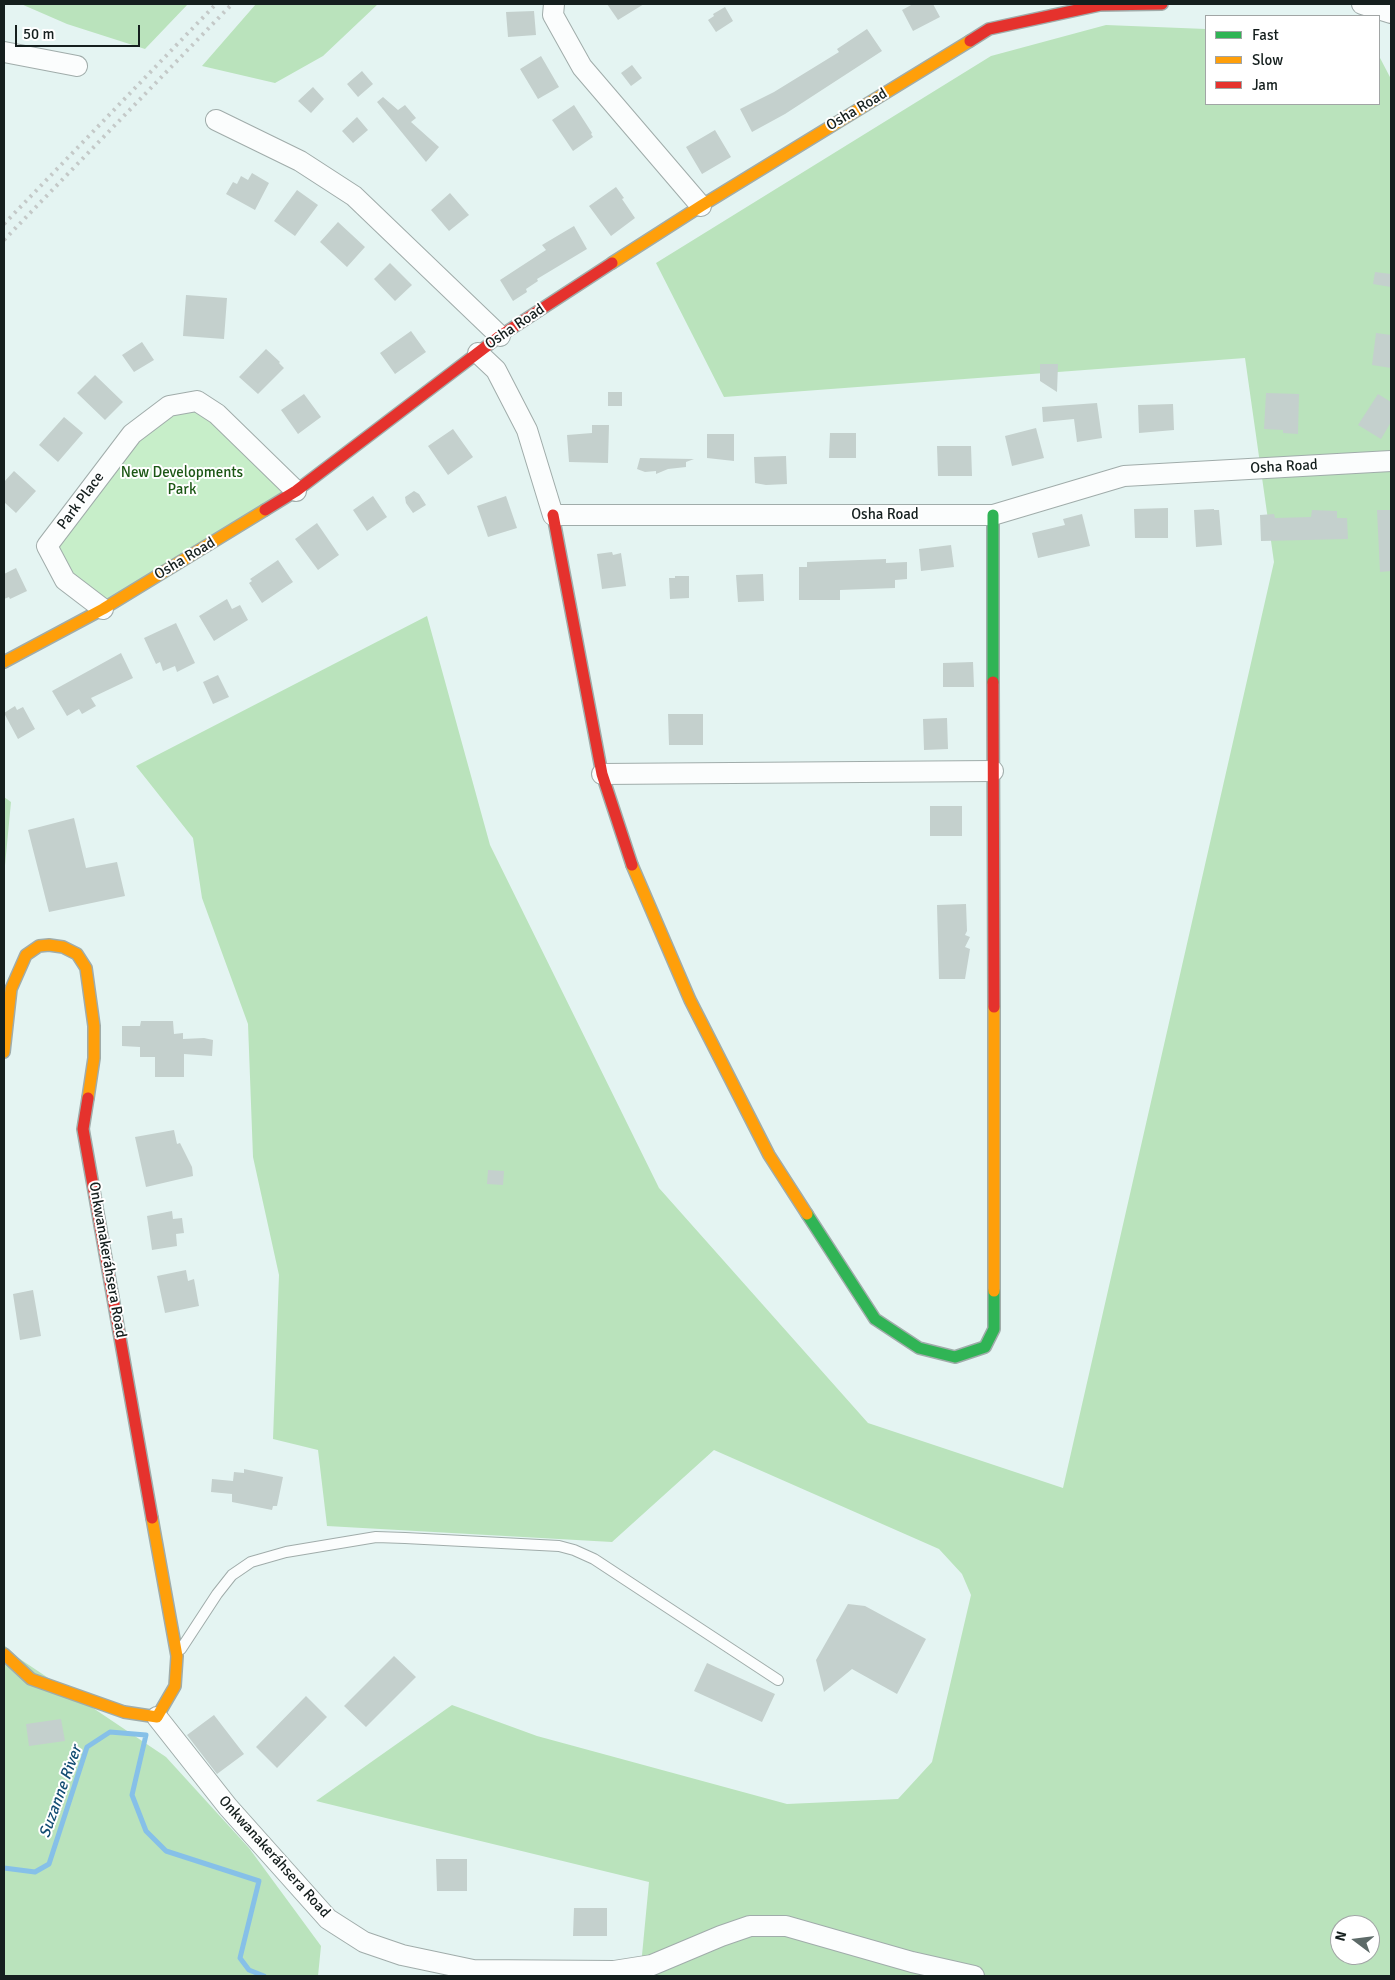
<!DOCTYPE html>
<html>
<head>
<meta charset="utf-8">
<style>
	body { margin:0 }
	#map { position:relative; width:1395px; height:1980px; overflow:hidden; background:#e4f4f2; font-family:Signika,sans-serif }
	canvas { display:block }
	.frame { position:absolute; inset:0; border:5px solid #151f1e; pointer-events:none }
	.legend { position:absolute; left:1205px; top:15px; width:175px; height:90px; box-sizing:border-box; background:#fff; border:1px solid #a1a5a5; margin:0; padding:6px 9px; list-style:none; font-size:15px; color:#151f1e }
	.legend li { display:flex; align-items:center; gap:10px; height:25px }
	.legend b { width:25px; border:1px solid #a1a5a5 }
	.north { position:absolute; left:1330px; top:1915px; width:50px; height:50px; box-sizing:border-box; background:#fff; border:1px solid #a1a5a5; border-radius:50%; rotate:285deg; font-size:14px; font-weight:700; line-height:20px; text-align:center; color:#151f1e }
	.north::after { content:''; display:block; margin:auto; width:18px; height:22px; background:#5d6a68; clip-path:polygon(50% 0,100% 100%,50% 72%,0 100%) }
	.scale { position:absolute; left:15px; top:25px; width:125px; height:22px; box-sizing:border-box; border:2px solid #151f1e; border-top:0; padding-left:6px; font-size:15px; line-height:18px; white-space:nowrap; color:#151f1e; -webkit-text-stroke:4px #fff; paint-order:stroke }
</style>
</head>
<body>
<div id="map">
<canvas width="1395" height="1980"></canvas>
<div class="frame"></div>
<ul class="legend">
<li><b style="height:6px;background:#30b455"></b>Fast</li>
<li><b style="height:6px;background:#ff9f0a"></b>Slow</li>
<li><b style="height:6px;background:#e5322d"></b>Jam</li>
</ul>
<div class="north">N</div>
<div class="scale">50 m</div>
</div>
<script>
const context = document.querySelector('canvas').getContext('2d');
context.lineJoin = 'round';
function paint(path, color) { context.fillStyle = color; context.fill(path, 'evenodd'); }
const shape = rows => new Path2D(rows.map(r => 'M' + r).join(''));
function strokePath(path, color, width, dash) { context.strokeStyle = color; context.lineWidth = width; context.lineCap = dash ? 'butt' : 'round'; context.setLineDash(dash || []); context.stroke(path); }
function write(font, color, halo, rows, align = 'center') {
  context.font = font + ' Signika,sans-serif'; context.lineWidth = 4; context.setLineDash([]); context.textBaseline = 'middle'; context.strokeStyle = halo; context.fillStyle = color; for (const [text, x, y, turn = 0] of rows) {
    context.save(); context.translate(x, y); context.rotate((+turn || 0) * Math.PI / 180); context.textAlign = isNaN(turn) ? turn : align; if (halo) context.strokeText(text, 0, 0); context.fillText(text, 0, 0); context.restore();
  }
}
const green = shape([
	[197,401,296,491,103,609,47,546,132,434]
]);
const forest = shape([
	[21,4,188,4,145,49,67,24],
	[256,4,378,4,323,56,275,83,202,66],
	[1106,25,1206,29,1206,104,1379,104,1379,56,1391,79,1391,1976,640,1976,649,1882,316,1801,452,1705,537,1736,787,1804,898,1799,932,1762,971,1595,962,1574,939,1549,714,1450,612,1542,327,1526,318,1450,273,1439,279,1275,253,1157,248,1024,202,898,193,838,136,766,427,616,490,845,659,1188,868,1423,1063,1488,1274,562,1245,358,724,397,656,263,991,56],
	[1340,1925,1370,1925,1370,1955,1340,1955],
	[4,797,11,802,4,876],
	[4,1645,17,1657,166,1757,249,1848,321,1946,318,1976,4,1976]
]);
const stream = shape([
	[4,1868,35,1872,49,1864,87,1747,110,1732,146,1735,132,1795,146,1831,166,1851,259,1881,240,1958,249,1970,264,1976]
]);
const building = shape([
	[607,4,644,4,618,20],
	[913,4,933,4,940,17,913,31,902,10],
	[725,7,733,21,716,32,708,20,714,16,713,14],
	[534,11,536,35,508,37,506,12],
	[867,29,882,51,785,114,752,132,740,109,774,92,839,52,837,49],
	[541,56,559,87,538,99,520,69],
	[632,65,642,78,631,86,621,73],
	[362,71,373,84,358,97,347,84],
	[313,87,324,99,311,113,298,101],
	[383,97,398,110,405,105,416,118,411,122,439,147,426,162,377,102],
	[574,105,592,133,591,134,593,137,573,151,552,120],
	[357,117,368,130,353,143,342,131],
	[715,130,731,157,702,174,686,147],
	[252,173,269,183,255,210,226,194,233,182,237,184,241,176,248,180],
	[616,187,624,198,622,199,635,218,611,236,589,206],
	[297,190,318,205,295,236,274,221],
	[450,193,469,215,449,231,431,210],
	[338,222,365,247,347,267,320,242],
	[574,226,587,249,537,279,538,281,526,289,527,292,513,301,500,280,546,250,542,245],
	[390,263,412,285,395,301,374,279],
	[1375,272,1391,274,1391,287,1373,284],
	[186,295,227,298,224,339,183,336],
	[411,331,426,352,395,374,380,353],
	[1376,333,1391,335,1391,368,1372,365],
	[142,342,154,360,134,372,122,355],
	[266,349,280,362,279,363,284,368,258,394,239,377],
	[1040,364,1058,364,1057,392,1040,381],
	[95,375,123,402,105,420,77,393],
	[608,392,622,392,622,406,608,406],
	[1266,393,1299,394,1298,434,1283,433,1283,430,1264,429],
	[304,394,321,417,298,434,281,410],
	[1378,394,1391,402,1391,422,1381,439,1358,425],
	[1097,403,1102,438,1077,442,1074,419,1043,422,1042,407],
	[1173,404,1174,430,1139,433,1138,405],
	[64,417,83,433,58,462,39,445],
	[592,425,609,425,608,463,569,462,567,435,592,433],
	[1036,428,1044,458,1012,466,1005,436],
	[453,429,473,457,448,475,428,446],
	[830,433,856,433,856,458,829,458],
	[707,434,734,434,734,461,707,458],
	[937,446,971,446,972,476,938,476],
	[786,456,787,484,766,485,755,483,754,457],
	[640,458,693,459,694,459,686,462,686,467,668,469,656,474,656,471,645,472,637,469],
	[14,471,36,491,16,513,4,502,4,482],
	[414,491,419,494,426,505,413,513,406,503,405,497],
	[373,496,387,517,367,531,353,510],
	[506,496,517,528,488,537,477,506],
	[1168,508,1168,538,1135,538,1134,509],
	[1214,509,1214,510,1219,510,1222,545,1196,547,1194,510],
	[1312,510,1337,511,1337,518,1347,518,1348,539,1261,541,1260,515,1274,514,1275,518,1311,517],
	[1377,510,1391,510,1391,571,1380,572],
	[1082,514,1090,546,1038,558,1032,533,1065,525,1063,519],
	[317,523,339,555,318,570,295,539],
	[951,545,954,567,921,571,919,549],
	[612,552,613,555,621,553,626,586,602,589,597,554],
	[886,559,886,563,907,562,907,579,895,580,895,588,840,590,840,600,799,600,799,567,807,567,807,562],
	[278,560,293,582,262,603,249,583,252,581,250,579],
	[16,568,27,591,10,599,9,597,4,599,4,574],
	[763,574,764,601,738,602,736,575],
	[675,576,689,576,689,598,670,599,669,578,675,578],
	[227,599,232,609,240,605,248,620,214,641,199,616],
	[176,623,195,663,177,672,175,666,163,671,160,662,156,664,144,638],
	[121,653,133,678,91,698,96,706,82,714,79,709,67,716,52,691],
	[973,662,974,687,943,687,943,663],
	[218,675,229,697,213,704,203,682],
	[15,706,17,710,23,707,35,729,18,739,4,713],
	[668,714,703,714,703,745,669,745],
	[947,718,948,749,924,750,923,719],
	[930,806,962,806,962,836,930,836],
	[74,818,86,868,117,862,125,896,49,912,28,830],
	[966,904,967,931,965,935,970,937,965,947,970,949,965,979,939,979,937,905],
	[141,1021,173,1021,174,1034,183,1033,183,1039,204,1038,213,1040,212,1056,184,1054,184,1077,155,1077,155,1057,140,1057,140,1047,122,1046,122,1026,140,1026],
	[174,1130,177,1144,180,1143,192,1167,193,1176,146,1187,135,1137],
	[488,1170,504,1171,503,1185,487,1184],
	[172,1211,173,1219,182,1218,184,1233,176,1234,177,1246,152,1250,147,1216],
	[186,1270,188,1281,194,1279,199,1306,165,1313,157,1276],
	[33,1290,41,1336,20,1340,13,1294],
	[244,1469,283,1477,277,1506,273,1506,272,1510,232,1502,232,1494,211,1492,212,1479,233,1481,234,1472,244,1473],
	[848,1604,865,1606,926,1639,897,1694,852,1669,824,1692,816,1660],
	[394,1656,416,1677,366,1727,344,1706],
	[707,1663,775,1694,762,1722,694,1691],
	[306,1696,327,1717,277,1768,256,1747],
	[214,1715,244,1754,217,1774,187,1735],
	[61,1719,65,1741,29,1746,26,1724],
	[436,1859,467,1859,467,1891,437,1891],
	[574,1908,607,1908,607,1936,573,1936]
]);
const lane = shape([
	[181,1649,217,1594,232,1575,251,1562,286,1552,376,1537,405,1538,559,1546,574,1550,594,1559,778,1680]
]);
const street = shape([
	[554,4,553,15,582,67,701,206],
	[1362,4,1391,13],
	[4,52,77,66],
	[216,120,300,161,354,196,500,336],
	[478,353,496,370,527,430,553,515,993,515,1124,476,1391,461],
	[103,609,65,580,47,546,132,434,169,406,197,401,217,414,296,491],
	[602,774,993,771],
	[157,1717,228,1807,328,1919,364,1942,402,1955,473,1970,614,1971,652,1965,721,1936,750,1926,786,1926,912,1962,974,1976]
]);
const fast = shape([
	[993,515,993,682],
	[807,1214,875,1319,919,1348,955,1357,985,1347,994,1329,994,1291]
]);
const slow = shape([
	[612,263,701,206,970,41],
	[4,662,103,609,265,510],
	[632,865,690,1000,769,1155,807,1214],
	[994,1007,994,1291],
	[4,1052,11,989,26,955,39,946,49,945,63,947,77,954,86,968,94,1026,94,1058,88,1098],
	[4,1654,31,1679,124,1712,157,1717,175,1686,177,1656,152,1518]
]);
const jam = shape([
	[970,41,989,29,1100,5,1162,4],
	[265,510,296,491,500,336,612,263],
	[553,515,602,774,632,865],
	[993,682,994,1007],
	[88,1098,83,1129,152,1518]
]);
const rail = shape([
	[4,224,216,4],
	[4,240,232,4]
]);
const streetNames = [
	["Osha Road",857,110,-31],
	["Osha Road",515,327,-34],
	["Osha Road",1284,467,-3],
	["Park Place",81,501,-53],
	["Osha Road",885,515],
	["Osha Road",185,559,-31],
	["Onkwanakeráhsera Road",107,1260,80],
	["Onkwanakeráhsera Road",274,1857,48]
];
const parkNames = [
	["New Developments",182,473],
	["Park",182,490]
];
const waterNames = [
	["Suzanne River",61,1792,-70]
];
paint(green, '#c7eec9');
paint(forest, '#bae3bc');
strokePath(stream, '#86c0e8', 5);
paint(building, '#c4d0cd');
strokePath(lane, '#a0acaa', 12);
strokePath(street, '#a0acaa', 22);
strokePath(fast, '#a0acaa', 14);
strokePath(slow, '#a0acaa', 14);
strokePath(jam, '#a0acaa', 14);
strokePath(lane, '#fbfdfd', 10);
strokePath(street, '#fbfdfd', 20);
strokePath(fast, '#30b455', 11);
strokePath(slow, '#ff9f0a', 11);
strokePath(jam, '#e5322d', 11);
strokePath(rail, '#c4c9c8', 4, [2.5, 5]);
write('15px', '#151f1e', '#fff', streetNames);
write('15px', '#1c5715', '#fff', parkNames);
write('italic 16px', '#134d73', '#fff', waterNames);
</script>
</body>
</html>
